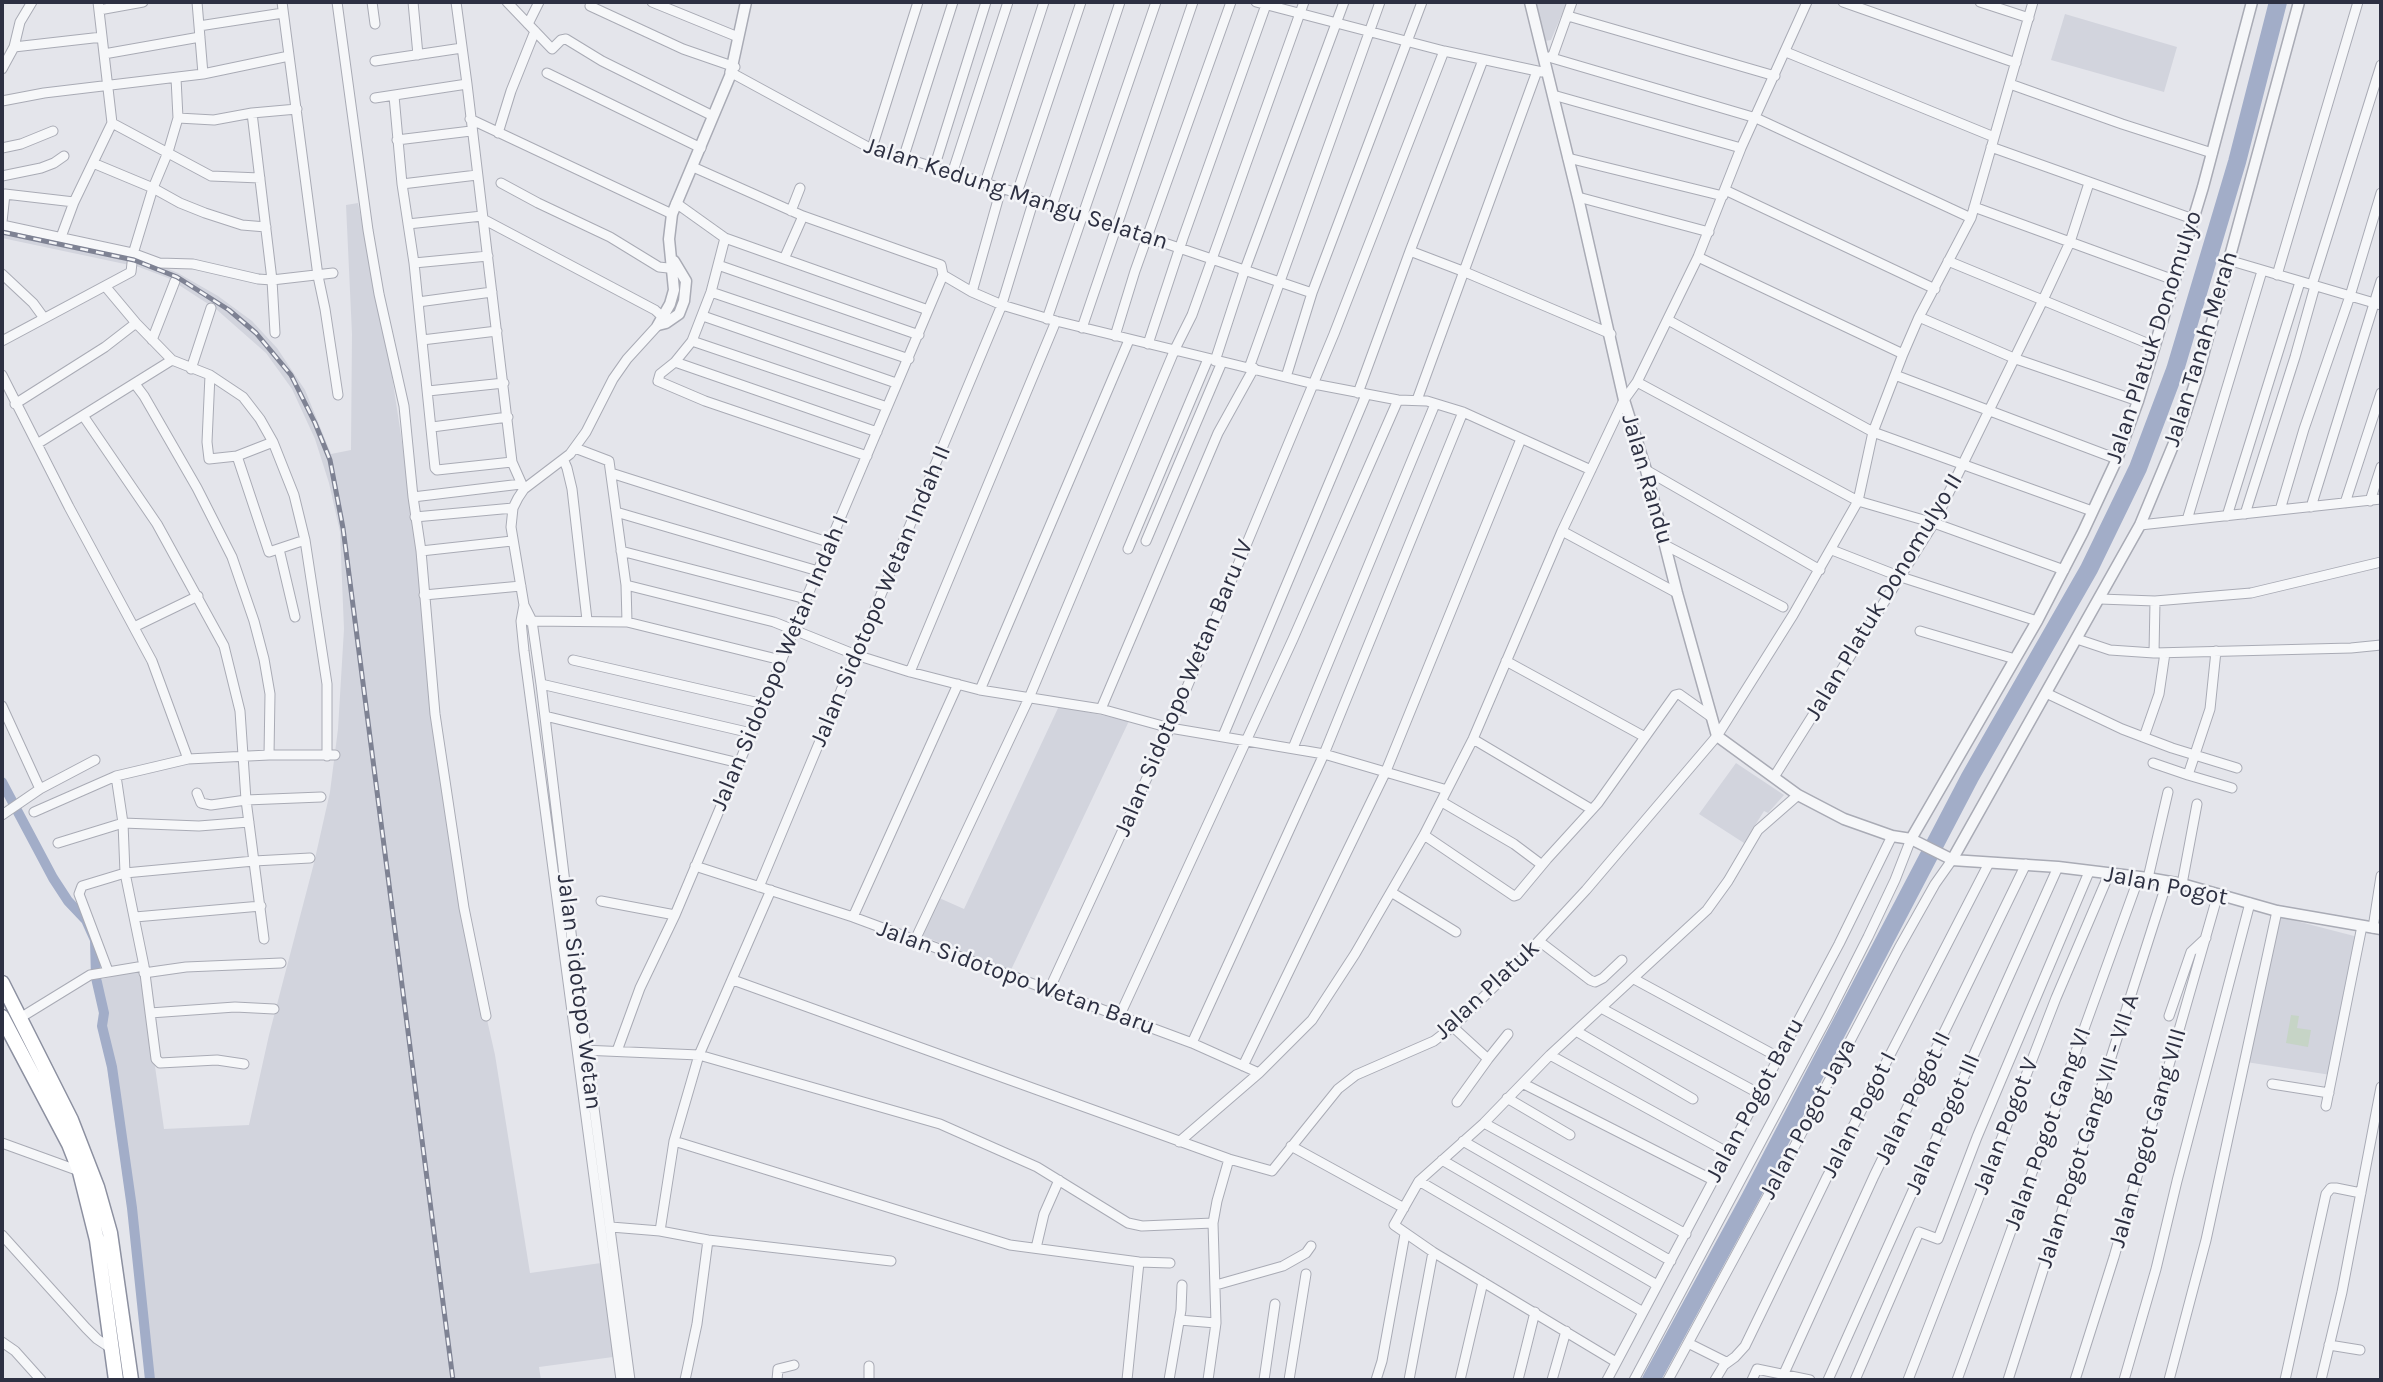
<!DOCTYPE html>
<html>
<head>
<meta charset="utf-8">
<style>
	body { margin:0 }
	#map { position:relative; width:2383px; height:1382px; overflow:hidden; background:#e4e5eb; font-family:Karla,sans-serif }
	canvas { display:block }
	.frame { position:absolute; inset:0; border:4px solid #2d3042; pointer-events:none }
</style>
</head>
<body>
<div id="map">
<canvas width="2383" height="1382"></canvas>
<div class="frame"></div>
</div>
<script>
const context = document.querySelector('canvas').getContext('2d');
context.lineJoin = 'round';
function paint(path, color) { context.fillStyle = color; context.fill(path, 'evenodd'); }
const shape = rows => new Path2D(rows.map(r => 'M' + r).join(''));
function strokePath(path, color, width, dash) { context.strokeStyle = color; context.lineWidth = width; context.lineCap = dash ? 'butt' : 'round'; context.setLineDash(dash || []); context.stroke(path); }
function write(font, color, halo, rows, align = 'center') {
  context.font = font + ' Karla,sans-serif'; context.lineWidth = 5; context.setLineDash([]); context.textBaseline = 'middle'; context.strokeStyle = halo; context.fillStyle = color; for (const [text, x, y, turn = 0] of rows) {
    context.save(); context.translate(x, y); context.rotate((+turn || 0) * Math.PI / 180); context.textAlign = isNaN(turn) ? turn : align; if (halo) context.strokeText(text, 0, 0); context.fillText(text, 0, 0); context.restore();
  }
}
const built = shape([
	[1534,2,1567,2,1551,40,1545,41],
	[2065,14,2177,47,2164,92,2051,60],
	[358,203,389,356,410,495,458,891,495,1055,530,1273,601,1263,613,1357,539,1367,541,1380,152,1380,95,981,141,969,164,1129,249,1125,269,1035,314,863,330,792,338,729,344,629,340,532,329,483,315,439,292,389,266,353,216,309,168,278,139,267,2,238,2,228,133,254,178,273,218,296,252,321,277,348,305,390,331,454,351,450,352,334,346,205],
	[1059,706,1129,721,1010,972,921,935,937,897,964,909],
	[1736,763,1784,795,1768,813,1764,811,1744,843,1699,814],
	[2277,916,2358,937,2331,1075,2246,1062]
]);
const green = shape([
	[2291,1015,2299,1016,2297,1028,2311,1030,2308,1047,2286,1043]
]);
const canal = shape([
	[2,782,53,878,68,901,86,920,95,940,96,978,104,1013,102,1026,112,1067,132,1208,150,1380]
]);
const river = shape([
	[1651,1380,1750,1198,1970,777,2089,569,2138,468,2175,370,2237,162,2278,2]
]);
const minor = shape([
	[197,2,203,74],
	[282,2,318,276,325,309,338,395],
	[337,2,368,230,379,294,404,406,413,497,421,551,435,714,464,908,486,1016],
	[372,2,375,24],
	[413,2,418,55],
	[456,2,467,84,512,462,524,489],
	[507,2,552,49,561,40,566,39,602,61,713,116],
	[652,2,738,37],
	[1256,2,1444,51,1542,72],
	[1843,2,2016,63],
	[1980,2,2029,18],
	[590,6,683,49,735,67],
	[99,10,143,2],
	[1568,16,1775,76],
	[528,24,539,2],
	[199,26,283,13],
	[14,47,102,37],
	[1786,52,1994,137],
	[104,54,200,37],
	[1548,57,1552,58,1572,2],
	[1552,58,1756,118,1971,218],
	[375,61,462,48],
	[2,69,14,47,20,22,32,2],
	[730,72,866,146,1017,193,1312,293],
	[547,73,701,148],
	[2010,84,2122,124,2212,153],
	[1553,95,1741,148],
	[394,96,402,184,414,263,435,468,437,470,512,462],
	[375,98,467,84],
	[2,101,44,93,203,74,289,56],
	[252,113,272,280,275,333],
	[178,118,214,120,252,113,297,109],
	[470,119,672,214],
	[112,123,211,176,260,178],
	[498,133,511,91,535,31],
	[397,140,471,131],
	[1991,147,2193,219],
	[2,148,21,144,53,131],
	[872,148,918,2],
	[1568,158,1723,196],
	[903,159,953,2],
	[93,163,153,188,180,203,205,213,242,225,266,227],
	[693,167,803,216,941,265,943,275],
	[934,168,986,2],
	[952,174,1008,2],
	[2,176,41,168,54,163,64,156],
	[501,183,538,203,610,237,659,267,677,269],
	[985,183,1044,2],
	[402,184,477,175],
	[1725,190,1935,289],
	[1017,193,1081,2],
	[1578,197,1709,232],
	[676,203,725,238,928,310],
	[1052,206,1120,2],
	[1974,207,2174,280],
	[791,211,800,188],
	[483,219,655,310,667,321],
	[2,222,5,194,74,202],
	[408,224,482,216],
	[2,225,132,253,159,263,193,264,258,279,272,280,333,273],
	[61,237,74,202,112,123,98,2],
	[725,238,711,292,692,341,675,362,660,374,658,381,705,401,867,456],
	[1410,251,1465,272,1611,334],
	[1698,257,1903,354],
	[784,259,803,216],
	[2228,260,2381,305],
	[1948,261,2154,346],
	[414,263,488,256],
	[718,265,919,335],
	[2,274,33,303,44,318],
	[943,275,972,292,1002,305,1056,321,1314,384,1398,400,1427,401,1463,412,1591,470],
	[2277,275,2358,2],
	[2312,285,2381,65],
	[105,286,136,323,172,360,210,375,243,397,260,419,273,442,294,495,305,540,327,684,327,756],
	[711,292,909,359],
	[972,292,1001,189],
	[418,302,492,292],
	[703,316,896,383],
	[1919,317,2016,359,2138,401],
	[1047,319,1156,2],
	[1668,320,1873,432,2092,511],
	[1082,328,1193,2],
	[1115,336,1135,271,1231,2],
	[152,340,175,281],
	[422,340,497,331],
	[2,341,131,272,133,254,153,188,168,152,178,118,176,78],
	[692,341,887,407],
	[1148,344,1183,238,1267,2],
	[1215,361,1244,272,1344,2],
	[675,362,877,432],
	[1249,368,1380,2],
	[191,369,211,308],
	[2,375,69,507,152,661,188,759],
	[210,375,207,442,209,459,237,456,273,442],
	[1895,375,2117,459],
	[1286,377,1312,293,1422,2],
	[1637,382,1858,501,1934,523,2064,570],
	[135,384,144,396,197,488,232,557,254,621,264,659,270,694,269,755],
	[428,391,504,383],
	[1358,393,1410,251,1483,60],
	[1417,400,1537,71],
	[15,404,105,347,136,323],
	[84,417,157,524,224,646,240,711,246,800,264,939],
	[432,427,508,417],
	[37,444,172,360],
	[575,448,609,461,626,585,627,622],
	[237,456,269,552,305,540],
	[564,461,567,468,572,489,587,620],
	[1646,470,1820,570],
	[611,473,831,543],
	[413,497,521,484],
	[2370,501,2381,467],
	[2345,503,2381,393],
	[2311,507,2381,281],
	[2280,510,2304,429,2350,296,2381,193],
	[616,512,818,571],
	[2245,514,2295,357,2315,286],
	[2227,516,2300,282],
	[415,517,513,508],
	[2187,520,2262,271],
	[2140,525,2381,499],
	[1562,531,1677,593],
	[1146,541,1222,362],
	[1665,545,1783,607],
	[279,549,295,617],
	[1128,549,1208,359],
	[1832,550,1901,577,2037,621],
	[421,551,512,541],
	[621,551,806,599],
	[626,585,774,622,856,655,910,672,980,690,1101,709,1170,728,1324,754,1447,790],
	[424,595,521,586],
	[2100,599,2155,601,2251,593,2381,562],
	[524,605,511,527,513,508,518,498,524,489,570,454,586,432,613,379,627,359,658,325],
	[529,621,627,622,781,660],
	[134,627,198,596],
	[1920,631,2015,659],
	[2077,639,2110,650,2154,653,2351,648,2381,645],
	[2216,651,2210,709,2188,775,2232,788],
	[2154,653,2155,601],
	[573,660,764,704],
	[1506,661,1645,737],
	[910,672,1056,321],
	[541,684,751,733],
	[980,690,1129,340],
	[2046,693,2122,729,2172,748,2237,768],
	[2,706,40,789],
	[1101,709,1218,433,1254,368],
	[545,716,739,763],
	[1223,736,1366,395],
	[2144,737,2159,694,2165,653],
	[1473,739,1591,809],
	[1293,748,1435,404],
	[2153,763,2188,775],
	[116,776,123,823,125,873,144,966,156,1059,160,1063,217,1060,244,1064],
	[1774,777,1934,523,2043,300,2070,242,2089,183],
	[197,793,201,803,211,805,246,800,321,797],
	[1442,802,1514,844,1542,865],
	[34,812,116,776,188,759,269,755,335,755],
	[2,815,40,789,95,760],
	[1424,835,1514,896,1517,895,1547,859,1598,803,1675,695,1679,694,1710,716],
	[58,843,123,823,199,826,249,822],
	[695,866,853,917,915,940,1192,1043,1259,1073],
	[2148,878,2168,792],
	[2182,884,2197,804],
	[759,887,1001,307,1034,199],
	[1391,892,1456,932],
	[601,901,675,915],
	[135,917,261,906],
	[853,917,958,684],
	[2373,928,2381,876],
	[915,940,1029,698,1175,349,1192,315,1304,2],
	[1539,941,1590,980,1595,982,1603,978,1622,960],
	[108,971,79,894,82,886,125,873,254,861,310,858],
	[144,973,186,967,281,963],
	[1634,979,1778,1057],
	[733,980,1229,1159,1272,1171,1338,1089,1356,1075,1434,1041,1456,1024,1522,959,1586,890,1717,736,1793,615,1858,501,1873,432,1903,354,1919,317,1971,218,2033,2],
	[1049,990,1170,728,1334,334,1444,51],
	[1601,1008,1758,1093],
	[150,1013,235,1007,274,1009],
	[2169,1016,2191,952,2206,938],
	[1119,1017,1293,639,1398,400],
	[20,1018,90,975,144,966],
	[1453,1027,1488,1059,1457,1102],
	[1576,1031,1693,1099],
	[1192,1043,1324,754,1463,412],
	[582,1050,699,1055,940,1124,1037,1167,1128,1223,1142,1226,1213,1223],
	[617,1051,640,988,675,915,764,704,806,599,943,275],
	[1550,1055,1727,1152],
	[1488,1059,1508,1034],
	[1243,1066,1386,771,1521,439],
	[1524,1084,1713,1180],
	[2272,1084,2329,1093],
	[1507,1098,1570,1135],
	[2326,1106,2362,926],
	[1484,1123,1686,1234],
	[674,1141,1010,1245,1139,1262,1170,1263],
	[1463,1141,1671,1261],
	[1179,1142,1259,1073,1312,1020,1355,954,1424,835,1473,739,1562,531,1624,400,1637,382,1698,257,1741,148,1807,2],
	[2,1143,82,1172],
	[1291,1146,1404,1208],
	[1442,1160,1657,1285],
	[1419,1181,1643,1312],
	[611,1227,660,1231,708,1240,891,1261],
	[660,1231,674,1141,699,1055,771,890],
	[2,1235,86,1328,97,1339,112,1349],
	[1036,1248,1044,1214,1059,1180],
	[1216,1285,1283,1266,1306,1253,1311,1246],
	[1179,1320,1216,1323],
	[2,1342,15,1351,41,1380],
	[1688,1343,1726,1362],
	[2329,1345,2360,1350],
	[1616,1362,1433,1252,1394,1225,1419,1181,1484,1123,1550,1055,1707,910,1728,881,1758,830,1798,795],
	[869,1366,869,1380],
	[621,1380,524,651,521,621,524,605,532,621,541,684,573,949,630,1380],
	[685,1380,697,1324,708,1240],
	[777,1380,778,1369,794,1365],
	[1127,1380,1139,1262],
	[1169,1380,1181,1310,1182,1285],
	[1208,1380,1216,1323,1213,1223,1217,1201,1229,1159],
	[1264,1380,1275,1304],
	[1289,1380,1306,1274],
	[1376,1380,1382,1361,1405,1234],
	[1409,1380,1433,1252],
	[1460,1380,1483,1282],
	[1518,1380,1535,1312],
	[1552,1380,1566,1331],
	[1607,1380,1839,944,1892,836],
	[1634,1380,1828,1016,1868,937,1895,880,1911,839],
	[1668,1380,1790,1155,1899,948,1935,884,1952,860,1949,858],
	[1715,1380,1724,1365,1735,1357,1745,1346,1827,1177,1989,863],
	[1752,1380,1757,1369,1810,1380],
	[1781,1380,1874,1176,2026,864],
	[1828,1380,2058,867],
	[1855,1380,1919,1232,1938,1239,1977,1137,2089,872],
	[1908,1380,2056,998,2109,874],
	[1957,1380,2139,877],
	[2008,1380,2167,882],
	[2075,1380,2114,1257,2218,894],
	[2124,1380,2156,1269,2177,1181,2250,903],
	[2169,1380,2206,1240,2277,911],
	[2285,1380,2326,1194,2331,1188,2336,1188,2361,1193],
	[2321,1380,2342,1292,2381,1087]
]);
const tertiary = shape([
	[1530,2,1579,202,1624,400,1646,470,1677,593,1717,736,1798,795,1844,819,1892,836,1911,839,1949,858],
	[2299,2,2198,374,2182,424,2140,525,1952,860,2058,867,2148,878,2182,884,2277,911,2381,929],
	[658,325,670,304,674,290,669,239,672,214,730,76,746,2],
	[658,325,666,323,679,314,684,301,686,281,674,261],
	[1911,839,2037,621,2083,532,2117,459,2138,401,2203,187,2252,2]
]);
const trunk = shape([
	[2,983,71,1120,97,1187,110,1233,131,1380],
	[2,1017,69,1144,80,1172,97,1240,116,1380]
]);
const rail = shape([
	[2,232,134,260,177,277,229,310,256,333,291,375,315,423,330,460,343,528,453,1380]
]);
const streetNames = [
	["Jalan Kedung Mangu Selatan",1016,194,18],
	["Jalan Platuk Donomulyo",2154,337,-72],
	["Jalan Tanah Merah",2201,349,-73],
	["Jalan Randu",1647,479,74],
	["Jalan Sidotopo Wetan Indah II",881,596,-67],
	["Jalan Platuk Donomulyo II",1884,597,-59],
	["Jalan Sidotopo Wetan Indah I",780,663,-67],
	["Jalan Sidotopo Wetan Baru IV",1184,688,-67],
	["Jalan Pogot",2166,886,11],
	["Jalan Sidotopo Wetan Baru",1016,978,20],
	["Jalan Platuk",1487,990,-43],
	["Jalan Sidotopo Wetan",579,992,83],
	["Jalan Pogot II",1913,1098,-64],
	["Jalan Pogot Baru",1755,1100,-62],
	["Jalan Pogot I",1859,1115,-63],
	["Jalan Pogot Jaya",1808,1119,-62],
	["Jalan Pogot III",1943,1124,-66],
	["Jalan Pogot V",2006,1126,-69],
	["Jalan Pogot Gang VI",2048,1129,-70],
	["Jalan Pogot Gang VII - VII A",2088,1131,-72],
	["Jalan Pogot Gang VIII",2148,1138,-74]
];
paint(built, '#d2d4dd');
paint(green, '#c6d4c6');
strokePath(canal, '#a2adc8', 10);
strokePath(river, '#a2adc8', 18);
strokePath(minor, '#a9abb5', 11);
strokePath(tertiary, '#a9abb5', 13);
strokePath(trunk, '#8c90a0', 17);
strokePath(minor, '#f6f7f9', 9);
strokePath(tertiary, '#f6f7f9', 10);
strokePath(trunk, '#fff', 14);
strokePath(rail, '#7e8293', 5);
strokePath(rail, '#f4f5f8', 2.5, [8]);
write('24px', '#2d3042', '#f4f5f8', streetNames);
</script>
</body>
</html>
